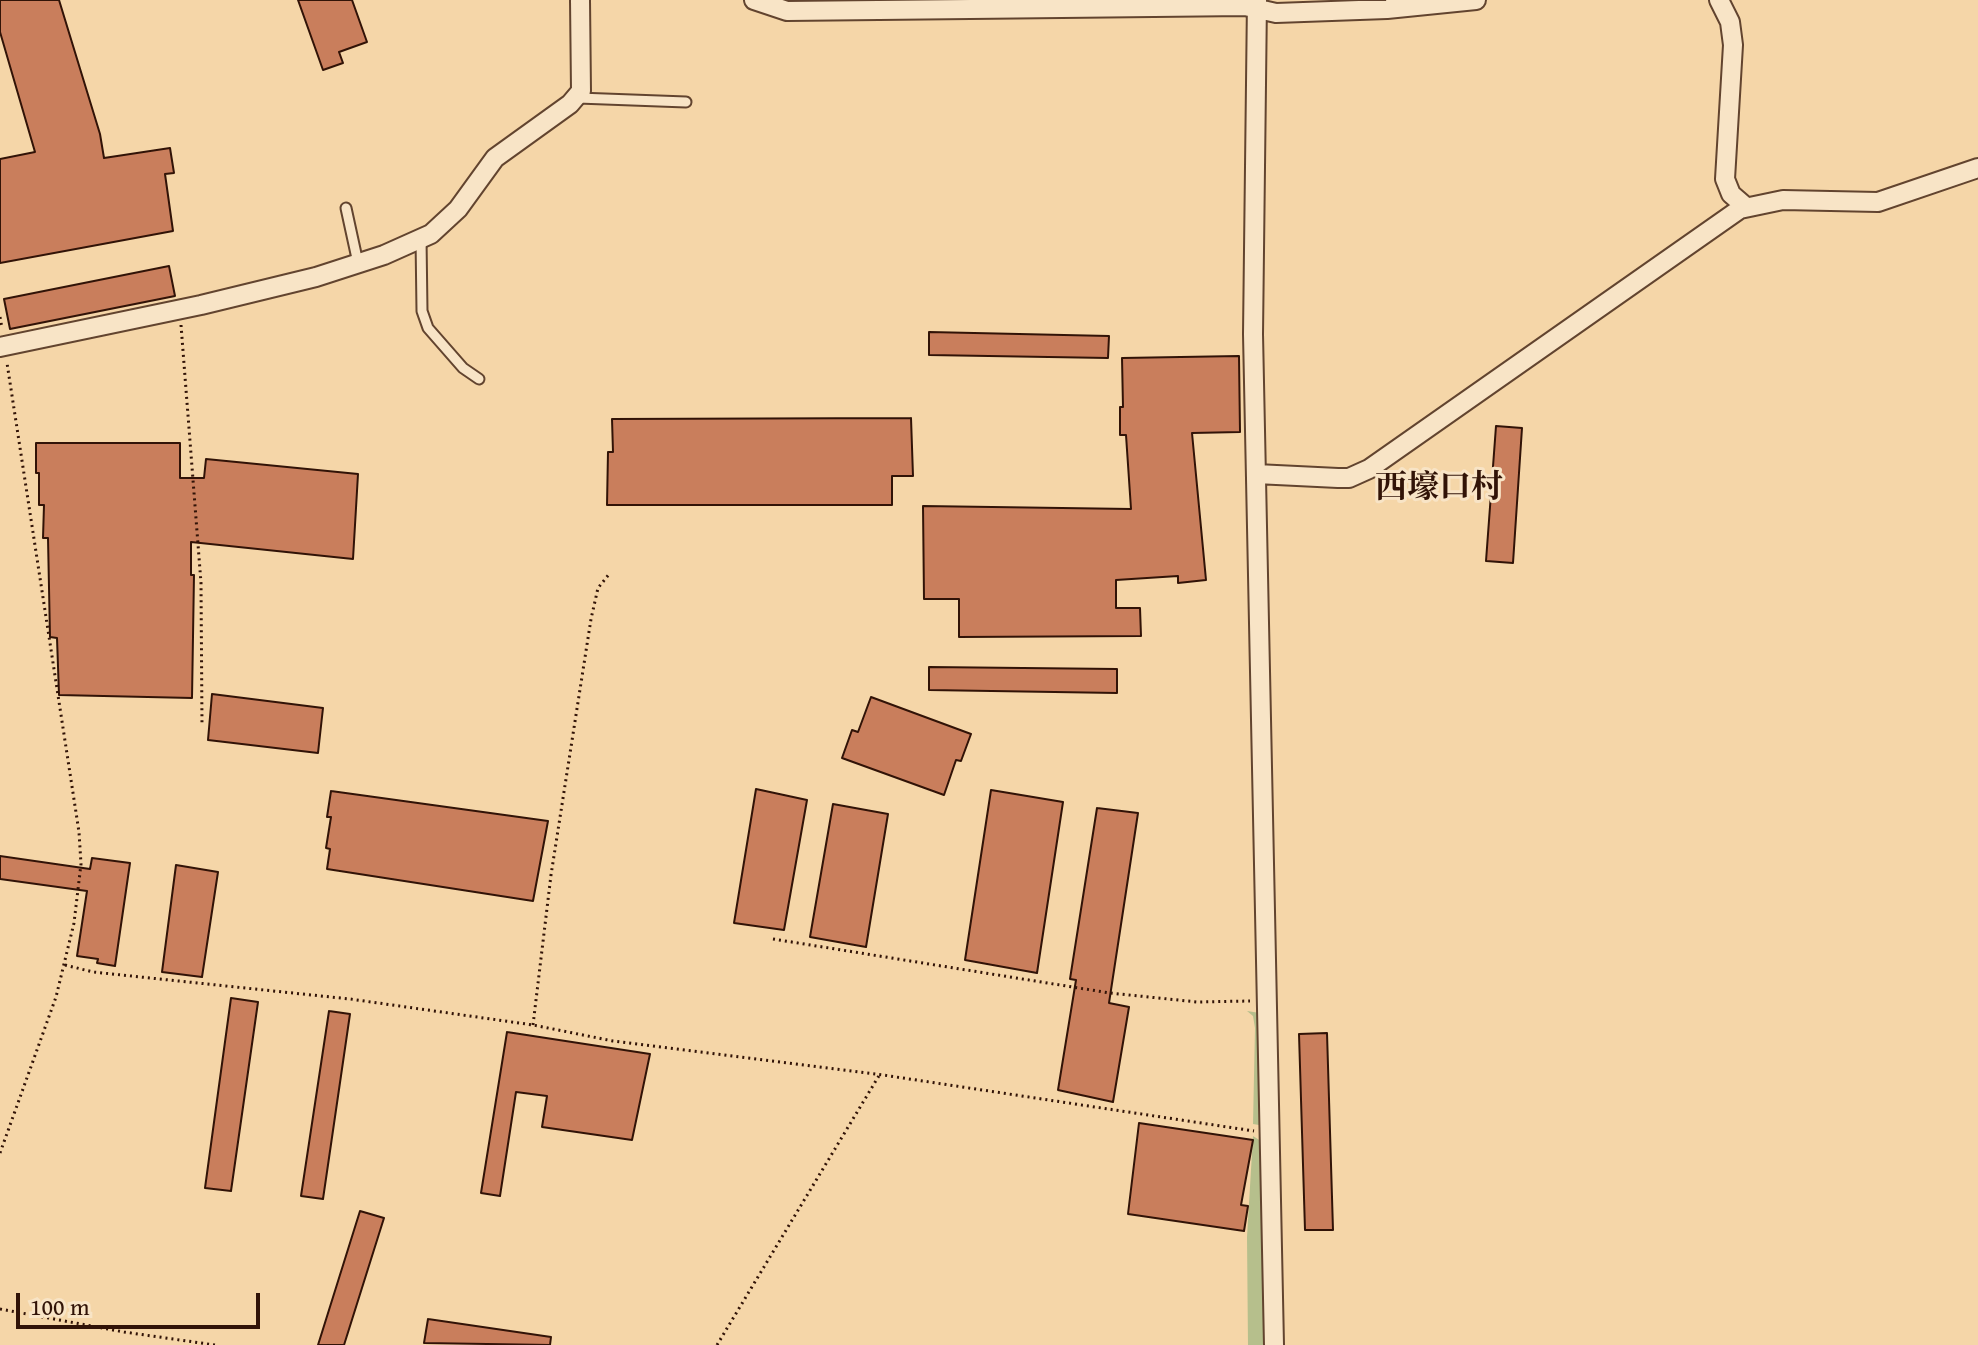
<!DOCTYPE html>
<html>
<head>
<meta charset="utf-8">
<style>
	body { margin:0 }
	#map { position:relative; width:1978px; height:1345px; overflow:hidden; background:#f5d6a8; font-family:"Gentium Book Plus",serif }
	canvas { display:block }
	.scale { position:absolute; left:16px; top:1293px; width:244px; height:36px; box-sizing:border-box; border:4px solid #311307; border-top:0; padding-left:10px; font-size:24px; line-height:28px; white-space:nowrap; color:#311307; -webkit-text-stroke:6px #f8e4c6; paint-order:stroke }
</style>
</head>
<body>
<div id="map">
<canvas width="1978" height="1345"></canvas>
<div class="scale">100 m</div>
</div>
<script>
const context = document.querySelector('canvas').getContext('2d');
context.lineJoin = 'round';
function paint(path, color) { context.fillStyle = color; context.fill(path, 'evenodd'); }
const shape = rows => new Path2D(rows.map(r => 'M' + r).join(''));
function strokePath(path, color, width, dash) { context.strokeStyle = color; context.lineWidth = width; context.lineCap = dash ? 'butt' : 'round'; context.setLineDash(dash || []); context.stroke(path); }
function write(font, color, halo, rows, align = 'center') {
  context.font = font + ' "Gentium Book Plus","Noto Serif SC",serif'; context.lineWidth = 6; context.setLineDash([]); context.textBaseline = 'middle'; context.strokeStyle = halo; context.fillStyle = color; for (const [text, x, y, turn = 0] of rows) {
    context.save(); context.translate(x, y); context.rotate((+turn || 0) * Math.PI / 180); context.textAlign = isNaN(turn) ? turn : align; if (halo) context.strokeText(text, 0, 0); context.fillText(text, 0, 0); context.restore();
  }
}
const green = shape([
	[1247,1011,1260,1013,1263,1120,1259,1125,1253,1124,1255,1028,1253,1016],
	[1253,1136,1264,1143,1267,1345,1248,1345,1247,1237]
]);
const building = shape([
	[0,0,59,0,100,134,104,158,170,148,174,173,165,174,173,231,0,263,0,159,35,152,0,32,0,0],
	[298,0,352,0,367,42,339,52,343,63,323,70,298,0],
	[169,266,175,296,10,329,4,299,169,266],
	[929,332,1109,336,1108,358,929,355,929,332],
	[1239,356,1240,432,1192,433,1206,580,1178,583,1178,576,1116,580,1116,608,1140,608,1141,636,959,637,959,599,924,599,923,506,1131,509,1126,435,1120,435,1120,407,1123,407,1122,358,1239,356],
	[911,418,913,476,892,476,892,505,607,505,608,452,613,452,612,419,911,418],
	[1496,426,1522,428,1513,563,1486,561,1496,426],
	[36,443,180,443,180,478,204,478,206,459,358,474,353,559,191,542,191,575,194,575,192,698,59,695,57,638,50,637,48,538,43,538,44,505,39,505,39,473,36,473,36,443],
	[929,667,1117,669,1117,693,929,690,929,667],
	[212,694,323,708,318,753,208,740,212,694],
	[871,697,971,734,961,761,956,760,944,795,842,758,852,730,858,732,871,697],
	[756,789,807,800,784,930,734,923,756,789],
	[991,790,1063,802,1037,973,965,960,991,790],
	[331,791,548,821,533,901,327,869,330,849,326,848,331,817,327,817,331,791],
	[833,804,888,814,866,947,810,937,833,804],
	[1097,808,1138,813,1109,1003,1129,1007,1113,1102,1058,1090,1076,980,1070,979,1097,808],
	[0,856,90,869,92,858,130,863,115,966,97,963,98,959,77,956,87,891,0,879,0,856],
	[176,865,218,872,202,977,162,972,176,865],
	[231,998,258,1002,231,1191,205,1188,231,998],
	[329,1011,350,1014,323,1199,301,1196,329,1011],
	[507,1032,650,1054,632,1140,542,1127,547,1096,516,1092,500,1196,481,1193,507,1032],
	[1327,1033,1333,1230,1305,1230,1299,1034,1327,1033],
	[1139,1123,1253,1140,1241,1205,1248,1206,1244,1231,1128,1214,1139,1123],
	[360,1211,384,1218,344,1345,318,1345,360,1211],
	[428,1319,551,1337,550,1345,424,1343,428,1319]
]);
const path = shape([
	[0,317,2,328],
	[181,325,201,583,202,725],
	[773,939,1110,993,1197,1002,1250,1001],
	[65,965,93,972,350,999,533,1025,613,1041,883,1075,1254,1131],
	[533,1025,551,875,591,619,598,588,610,573],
	[0,1153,56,997,74,923,81,864,79,832,7,363],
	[0,1309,124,1332,215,1345],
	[717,1345,880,1074]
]);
const lane = shape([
	[578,98,686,102],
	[346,208,358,263],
	[421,238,422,311,428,328,463,368,479,379]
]);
const street = shape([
	[754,0,787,11,1245,6,1276,13,1387,9,1476,0],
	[1257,0,1253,334,1274,1345],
	[1719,0,1730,22,1733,45,1725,179,1731,194,1746,207],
	[0,347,201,305,316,277,384,255,431,234,458,209,495,158,570,104,581,91,580,0],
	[1256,474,1338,478,1349,478,1369,469,1740,209,1783,200,1878,202,1978,168]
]);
const quarterNames = [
	["西壕口村",1439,489]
];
paint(green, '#b6bf8c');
paint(building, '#c97e5c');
strokePath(building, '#311307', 2);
strokePath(lane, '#62442f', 13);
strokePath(street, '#62442f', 22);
strokePath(path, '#311307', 3, [2, 4]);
strokePath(lane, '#f8e4c6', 9);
strokePath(street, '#f8e4c6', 18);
write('bold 32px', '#311307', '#f8e4c6', quarterNames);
</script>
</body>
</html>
